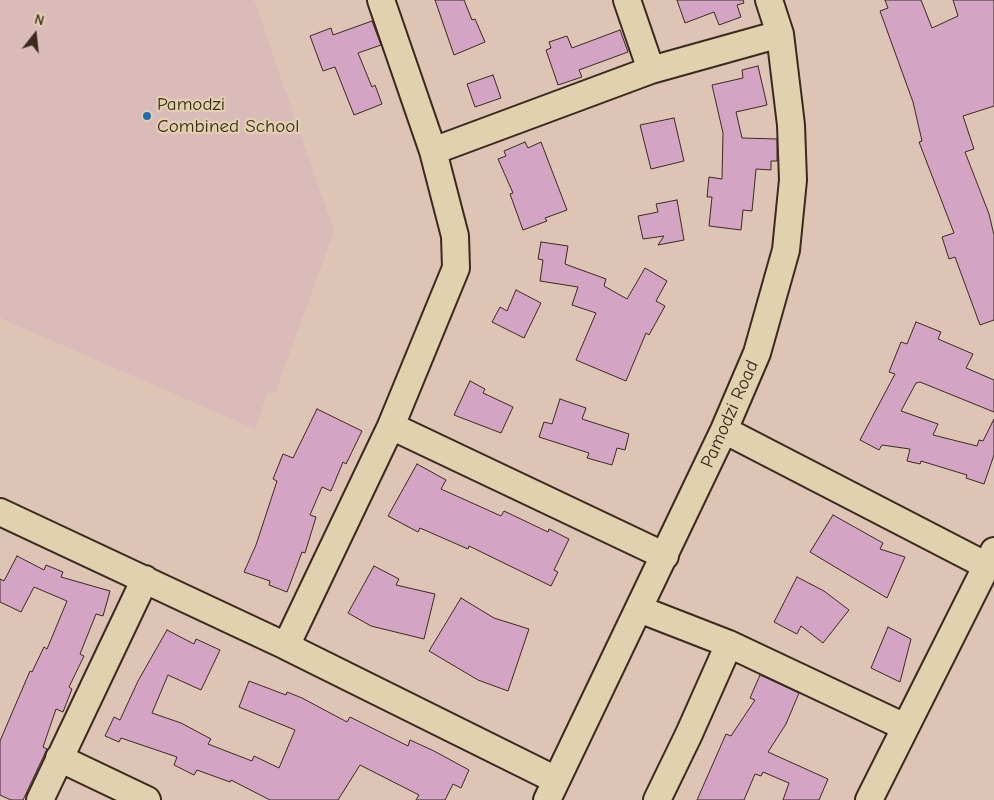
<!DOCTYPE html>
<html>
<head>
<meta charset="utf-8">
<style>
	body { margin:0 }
	#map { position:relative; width:994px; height:800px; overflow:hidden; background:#dec4b5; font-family:"Comic Neue",sans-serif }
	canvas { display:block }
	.north { position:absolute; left:10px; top:10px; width:50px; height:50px; -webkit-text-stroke:4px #e2d1ae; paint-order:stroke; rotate:16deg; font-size:14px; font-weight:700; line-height:20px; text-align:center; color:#3b2a1e }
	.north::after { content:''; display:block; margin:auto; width:18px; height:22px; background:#3b2a1e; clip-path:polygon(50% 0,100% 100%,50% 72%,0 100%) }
</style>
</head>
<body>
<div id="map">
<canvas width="994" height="800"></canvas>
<div class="north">N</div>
</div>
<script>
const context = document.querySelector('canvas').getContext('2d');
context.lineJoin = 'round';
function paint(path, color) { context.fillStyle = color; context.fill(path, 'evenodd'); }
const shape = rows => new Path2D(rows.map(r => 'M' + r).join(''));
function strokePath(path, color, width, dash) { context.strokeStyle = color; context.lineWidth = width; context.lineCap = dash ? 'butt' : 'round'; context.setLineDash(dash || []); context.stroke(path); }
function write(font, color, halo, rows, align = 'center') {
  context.font = font + ' "Comic Neue",sans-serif'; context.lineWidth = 4.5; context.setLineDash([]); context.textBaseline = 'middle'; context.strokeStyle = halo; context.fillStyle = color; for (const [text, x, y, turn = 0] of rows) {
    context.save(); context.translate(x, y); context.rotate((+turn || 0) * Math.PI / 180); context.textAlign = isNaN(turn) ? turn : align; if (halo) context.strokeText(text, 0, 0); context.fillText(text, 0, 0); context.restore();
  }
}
const built = shape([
	[0,0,254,0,334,231,275,393,268,391,255,429,0,318]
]);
const building = shape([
	[435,0,464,0,472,20,475,19,485,42,454,55,435,0],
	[677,0,743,0,744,3,737,5,741,17,719,25,714,12,685,23,677,0],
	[885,0,921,0,932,28,958,16,953,0,994,0,994,106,963,116,974,149,965,152,989,214,994,235,994,320,980,325,955,257,949,259,942,237,954,233,919,142,922,141,913,102,880,11,888,8,885,0],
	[372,21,381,45,358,53,372,87,375,85,382,104,354,115,335,67,323,71,310,36,331,28,333,35,372,21],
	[620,30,628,52,579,70,582,77,558,85,546,50,551,48,549,42,567,36,572,48,620,30],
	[758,66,767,105,736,112,742,138,777,139,777,161,771,161,771,170,756,169,752,211,743,210,741,230,709,226,712,197,707,197,709,177,722,179,723,133,712,85,743,78,742,70,758,66],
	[493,75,501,98,475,107,467,84,493,75],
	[674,118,684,161,651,169,640,125,674,118],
	[525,142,528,148,541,142,567,210,545,218,547,221,523,230,510,194,513,193,498,159,506,156,504,151,525,142],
	[677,200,684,240,658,245,664,236,643,239,638,216,658,212,656,204,677,200],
	[541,242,568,246,565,264,606,279,604,286,627,299,645,268,667,281,656,301,665,306,649,335,646,333,626,381,576,360,596,313,572,305,578,287,540,281,543,260,538,259,541,242],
	[516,290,541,303,524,338,492,322,500,307,507,311,516,290],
	[916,322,941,332,938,339,973,354,966,368,994,380,994,412,920,382,916,383,901,411,938,424,933,435,977,446,979,440,983,441,994,419,994,455,984,484,966,478,967,475,921,461,920,464,907,461,910,449,882,445,879,450,860,440,895,374,889,372,901,342,907,344,916,322],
	[470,381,485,389,483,393,513,407,501,433,454,415,470,381],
	[560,399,586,408,582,419,629,434,625,450,617,448,612,465,587,458,589,453,539,437,544,422,552,424,560,399],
	[317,409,362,431,346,464,343,462,331,491,322,487,310,515,316,517,305,553,302,552,287,592,269,585,270,581,244,572,256,545,277,481,273,479,283,454,293,458,317,409],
	[417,464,446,480,441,489,501,516,504,511,548,532,549,529,569,539,554,570,558,572,551,586,469,546,468,549,420,528,418,532,388,516,417,464],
	[833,515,883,543,880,549,905,557,887,598,810,552,833,515],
	[17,556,44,570,46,565,63,572,61,577,110,591,103,616,96,614,80,654,84,656,69,687,72,689,63,712,56,709,43,747,47,749,23,800,11,800,0,795,0,741,30,671,32,672,44,647,47,649,67,601,34,587,21,612,0,602,0,579,4,581,17,556],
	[374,566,399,579,396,585,435,594,424,639,371,626,348,613,374,566],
	[797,577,824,591,849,610,823,643,801,626,797,634,774,622,797,577],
	[461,598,494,618,529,629,508,691,478,680,429,651,461,598],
	[888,627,911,639,900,682,871,668,888,627],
	[167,630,194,644,196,639,220,650,201,690,168,675,152,713,181,723,211,739,208,744,252,761,254,756,279,768,295,730,239,707,249,681,286,695,287,692,302,698,347,722,350,717,408,746,410,740,434,751,469,770,461,788,453,784,445,800,416,800,419,795,360,765,338,800,270,800,231,780,230,782,197,770,194,775,174,765,177,757,121,738,119,742,105,736,114,717,120,720,138,681,167,630],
	[760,675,799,693,786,724,768,752,828,779,819,800,783,800,789,783,763,772,761,776,755,774,744,800,697,800,726,734,731,736,755,700,750,698,760,675]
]);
const minor = shape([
	[627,0,651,70],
	[433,151,651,70,780,34],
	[391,426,665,556],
	[724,430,987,566],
	[0,512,286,646,556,780],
	[639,609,729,644,905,727],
	[286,646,391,426,456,268,455,236,433,151,381,0],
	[59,758,147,800],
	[40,800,145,579],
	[547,800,724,430,757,353,786,250,793,180,791,125,780,34,769,0],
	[657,800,689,734,729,644],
	[869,800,994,551]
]);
const markers = [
	[147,116,5,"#1f6fb2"]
];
const poiNames = [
	["Pamodzi",157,105],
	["Combined School",157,127]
];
const streetNames = [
	["Pamodzi Road",730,414,-66]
];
paint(built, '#dbbaba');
paint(building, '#d4a4c4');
strokePath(building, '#3b2a1e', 1);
strokePath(minor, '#3b2a1e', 30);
strokePath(minor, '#e2d1ae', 26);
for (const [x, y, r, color] of markers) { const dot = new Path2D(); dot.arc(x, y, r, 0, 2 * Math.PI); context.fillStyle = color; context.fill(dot); strokePath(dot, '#e2d1ae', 2); }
write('19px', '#3b2a1e', '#e2d1ae', poiNames, 'left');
write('19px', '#3b2a1e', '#e2d1ae', streetNames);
</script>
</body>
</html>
